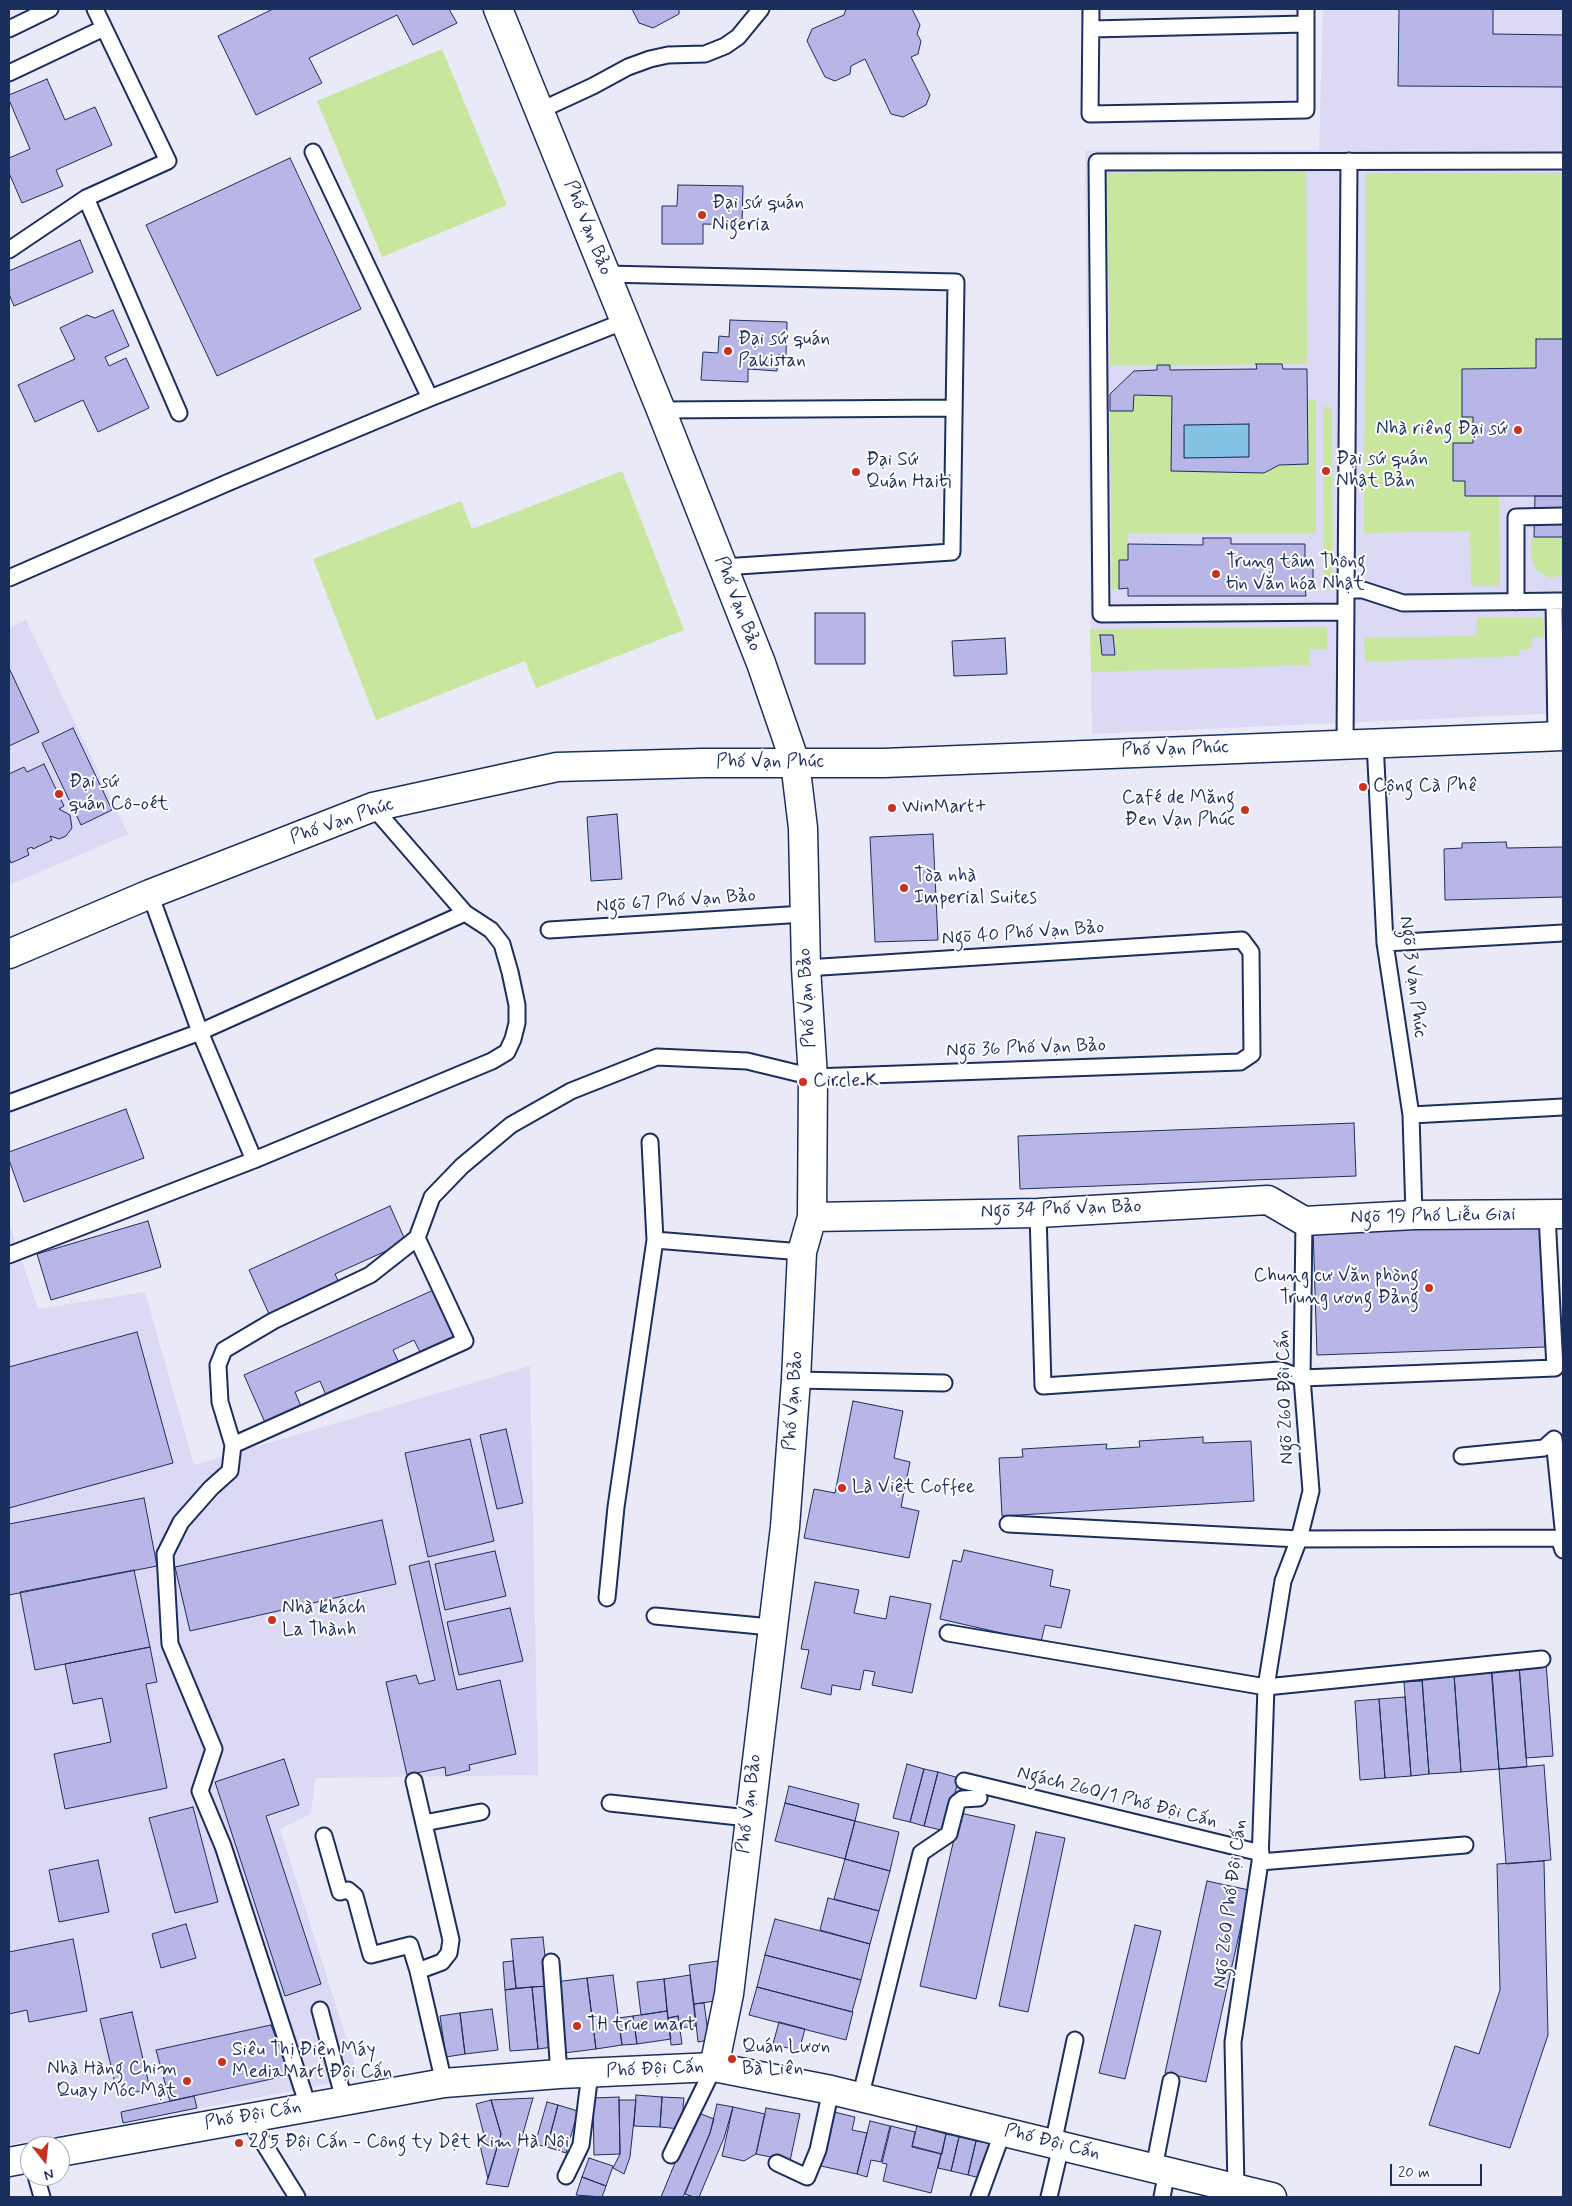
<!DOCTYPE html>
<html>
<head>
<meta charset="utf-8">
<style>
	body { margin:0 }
	#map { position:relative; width:1572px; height:2206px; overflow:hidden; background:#eae9f8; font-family:Mynerve,sans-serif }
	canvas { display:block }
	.frame { position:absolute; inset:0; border:10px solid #1b2f5e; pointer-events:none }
	.north { position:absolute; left:20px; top:2136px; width:50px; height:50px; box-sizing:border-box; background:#fff; border:1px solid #a4acbf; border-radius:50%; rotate:164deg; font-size:14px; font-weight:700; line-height:20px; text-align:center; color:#1b2f5e }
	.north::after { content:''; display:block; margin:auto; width:18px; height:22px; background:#c8321e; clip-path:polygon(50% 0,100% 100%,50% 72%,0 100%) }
	.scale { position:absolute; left:1390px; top:2164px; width:92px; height:22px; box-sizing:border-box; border:2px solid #1b2f5e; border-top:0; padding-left:6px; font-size:15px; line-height:18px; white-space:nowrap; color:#1b2f5e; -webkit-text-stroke:4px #fff; paint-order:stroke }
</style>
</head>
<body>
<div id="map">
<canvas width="1572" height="2206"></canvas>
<div class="frame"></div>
<div class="north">N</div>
<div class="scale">20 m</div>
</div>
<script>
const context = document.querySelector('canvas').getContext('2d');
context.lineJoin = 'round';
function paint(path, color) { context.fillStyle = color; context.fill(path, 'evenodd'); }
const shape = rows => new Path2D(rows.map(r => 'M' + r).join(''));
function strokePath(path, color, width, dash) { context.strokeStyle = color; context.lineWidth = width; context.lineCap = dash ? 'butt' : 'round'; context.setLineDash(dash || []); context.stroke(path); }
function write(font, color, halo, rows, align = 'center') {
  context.font = font + ' Mynerve,sans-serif'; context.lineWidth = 4; context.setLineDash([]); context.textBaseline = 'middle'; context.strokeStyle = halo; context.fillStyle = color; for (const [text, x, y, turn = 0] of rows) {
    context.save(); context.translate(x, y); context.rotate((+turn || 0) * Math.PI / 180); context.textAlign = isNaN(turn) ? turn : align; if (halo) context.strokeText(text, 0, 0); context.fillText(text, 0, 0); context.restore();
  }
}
const built = shape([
	[1323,9,1563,9,1563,713,1092,734,1085,151,1319,150],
	[26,620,128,834,9,885,9,628],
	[9,1223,38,1309,145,1292,194,1465,530,1366,538,1775,315,1778,311,1814,280,1829,359,2078,9,2145]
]);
const green = shape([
	[442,49,507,205,382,257,317,101],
	[1306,170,1307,364,1110,366,1107,173],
	[1366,173,1563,173,1563,339,1536,339,1536,368,1462,369,1462,417,1473,417,1473,443,1453,443,1465,481,1465,496,1499,496,1500,586,1471,586,1470,531,1364,533],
	[1134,395,1172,396,1171,471,1264,473,1279,465,1308,464,1308,399,1316,399,1316,534,1128,534,1128,560,1119,560,1119,589,1112,589,1110,411,1133,411],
	[1323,407,1332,407,1333,588,1324,588],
	[622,471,684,630,536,688,525,661,376,720,313,559,461,501,472,529],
	[1531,537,1563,537,1563,575,1551,578,1537,571,1531,556],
	[1543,617,1544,638,1532,638,1531,649,1519,649,1519,656,1365,662,1364,638,1476,636,1477,618],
	[1327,627,1327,649,1310,649,1310,665,1091,672,1090,629]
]);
const water = shape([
	[1249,424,1249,457,1184,458,1184,425,1249,424]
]);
const building = shape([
	[273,9,449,9,457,23,413,45,397,15,309,58,322,83,256,115,218,36,273,9],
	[632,9,679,9,679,14,653,28,639,23,632,9],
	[846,9,912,9,920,25,917,34,921,41,918,54,911,57,930,95,926,105,903,117,891,114,865,59,851,66,850,74,835,81,825,77,807,41,812,29,844,15,846,9],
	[1399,9,1493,9,1493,34,1563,35,1563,87,1398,86,1399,9],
	[47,79,65,120,95,107,112,145,56,170,63,186,22,203,9,173,9,158,30,149,9,100,9,95,47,79],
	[290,158,361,309,217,376,146,225,290,158],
	[678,185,743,186,742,225,703,224,703,244,662,244,662,206,677,206,678,185],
	[80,240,93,272,14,306,9,294,9,271,80,240],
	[113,310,129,346,105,357,109,366,126,358,149,408,98,432,83,400,35,422,18,385,75,359,60,328,87,315,95,318,113,310],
	[730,320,787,322,786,355,778,355,777,371,748,369,748,382,701,380,703,352,718,353,719,336,729,337,730,320],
	[1536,339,1563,339,1563,496,1465,496,1465,481,1453,481,1453,443,1473,443,1473,417,1462,417,1462,369,1536,368,1536,339],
	[1256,364,1282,364,1283,369,1307,369,1308,464,1279,465,1264,473,1171,471,1172,396,1134,395,1133,411,1110,411,1110,394,1134,371,1157,370,1157,365,1170,365,1170,370,1257,369,1256,364],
	[1249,424,1249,457,1184,458,1184,425,1249,424],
	[1535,496,1563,496,1563,537,1534,537,1535,496],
	[1203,538,1231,538,1231,544,1305,544,1305,559,1313,560,1313,588,1305,588,1306,596,1128,596,1128,588,1119,589,1119,560,1128,560,1128,544,1203,545,1203,538],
	[815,613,865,613,865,664,815,664,815,613],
	[1100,635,1113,635,1115,655,1102,655,1100,635],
	[1005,638,1007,674,954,676,952,641,1005,638],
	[9,668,39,732,9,746,9,668],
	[73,728,112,810,81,825,42,743,73,728],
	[44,764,64,806,59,809,70,815,72,828,66,836,59,839,50,836,52,840,33,849,32,847,27,849,29,855,11,863,9,858,9,774,24,767,27,772,44,764],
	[617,814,622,879,591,881,587,817,617,814],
	[933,834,938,940,875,942,870,837,933,834],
	[1506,842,1507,848,1563,847,1563,897,1445,900,1444,849,1462,848,1462,843,1506,842],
	[126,1109,144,1158,24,1202,9,1160,9,1152,126,1109],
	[1354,1123,1356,1176,1020,1189,1018,1136,1354,1123],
	[390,1206,406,1242,335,1274,339,1283,269,1314,249,1270,390,1206],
	[148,1221,161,1267,51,1300,37,1254,148,1221],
	[1541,1221,1545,1347,1317,1355,1313,1228,1541,1221],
	[438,1288,462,1340,423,1358,414,1340,393,1350,401,1367,328,1400,320,1381,295,1392,303,1411,267,1427,244,1375,438,1288],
	[137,1332,173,1463,9,1508,9,1367,137,1332],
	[853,1401,903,1411,894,1458,910,1462,901,1507,919,1511,909,1558,804,1538,814,1489,835,1493,853,1401],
	[506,1429,523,1503,497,1509,480,1435,506,1429],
	[1203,1437,1203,1443,1251,1441,1254,1501,1002,1516,999,1458,1023,1457,1022,1449,1107,1444,1106,1449,1140,1447,1139,1441,1203,1437],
	[470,1439,494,1541,428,1557,405,1453,470,1439],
	[144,1498,157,1566,9,1595,9,1524,144,1498],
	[382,1520,396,1584,190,1631,175,1567,382,1520],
	[964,1550,1053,1570,1050,1586,1070,1590,1061,1628,1045,1625,1041,1642,940,1619,953,1560,961,1562,964,1550],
	[495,1551,506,1596,445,1610,435,1564,495,1551],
	[429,1561,457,1690,500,1680,516,1754,469,1765,470,1770,446,1776,445,1767,407,1775,386,1682,416,1675,419,1684,435,1680,409,1566,429,1561],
	[134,1570,150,1647,35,1670,20,1592,134,1570],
	[815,1582,859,1590,854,1613,886,1619,890,1596,931,1604,912,1693,872,1685,875,1672,864,1670,860,1690,832,1685,831,1695,801,1688,809,1650,801,1649,815,1582],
	[510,1608,523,1661,459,1675,447,1622,510,1608],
	[150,1647,157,1682,146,1684,167,1788,65,1809,54,1754,111,1742,102,1698,73,1704,65,1664,150,1647],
	[1546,1663,1553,1756,1526,1758,1519,1665,1546,1663],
	[1519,1665,1527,1767,1499,1769,1491,1667,1519,1665],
	[1492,1671,1499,1769,1461,1772,1454,1674,1492,1671],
	[1454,1674,1461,1772,1429,1774,1422,1677,1454,1674],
	[1422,1681,1429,1774,1411,1776,1404,1682,1422,1681],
	[1405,1697,1411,1776,1385,1778,1379,1699,1405,1697],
	[1379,1699,1385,1778,1360,1780,1355,1701,1379,1699],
	[284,1759,299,1805,266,1816,321,1984,285,1996,215,1782,284,1759],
	[907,1764,924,1769,910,1822,893,1818,907,1764],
	[1544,1765,1551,1860,1506,1864,1499,1769,1544,1765],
	[924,1769,938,1772,924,1826,910,1822,924,1769],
	[938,1772,959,1778,945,1831,924,1826,938,1772],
	[789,1786,859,1804,855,1821,785,1803,789,1786],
	[785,1803,855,1821,845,1859,775,1841,785,1803],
	[193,1807,218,1902,175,1913,149,1818,193,1807],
	[960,1813,1015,1825,976,1999,920,1986,960,1813],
	[855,1821,899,1832,890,1871,845,1859,855,1821],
	[1036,1832,1065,1838,1028,2012,999,2006,1036,1832],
	[845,1859,890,1871,879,1911,834,1899,845,1859],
	[98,1860,109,1912,59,1922,49,1870,98,1860],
	[1544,1861,1548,2035,1510,2148,1429,2125,1455,2046,1479,2054,1500,1990,1497,1864,1544,1861],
	[1207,1881,1249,1890,1206,2082,1165,2073,1207,1881],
	[828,1898,879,1911,870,1944,820,1930,828,1898],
	[775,1919,870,1944,861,1980,765,1955,775,1919],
	[186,1924,196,1958,161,1968,152,1934,186,1924],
	[1135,1925,1161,1931,1125,2079,1099,2073,1135,1925],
	[543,1937,548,1986,516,1988,511,1939,543,1937],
	[73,1939,87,2011,29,2022,27,2010,9,2014,9,1952,73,1939],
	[765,1955,861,1980,852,2012,757,1987,765,1955],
	[513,1961,516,1988,505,1990,503,1962,513,1961],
	[718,1961,723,2000,694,2004,689,1965,718,1961],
	[613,1975,622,2045,596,2049,587,1978,613,1975],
	[690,1975,696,2026,680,2028,678,2016,668,2018,664,1979,690,1975],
	[587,1978,596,2049,564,2053,555,1982,587,1978],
	[664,1979,667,2011,641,2015,637,1982,664,1979],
	[548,1986,553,2047,538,2049,532,1987,548,1986],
	[532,1987,538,2049,510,2051,505,1990,532,1987],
	[757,1987,853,2012,846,2040,749,2015,757,1987],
	[704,2003,709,2040,698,2042,694,2004,704,2003],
	[492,2009,498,2050,465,2054,460,2013,492,2009],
	[667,2011,671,2039,637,2044,633,2016,667,2011],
	[132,2012,150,2089,118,2096,100,2019,132,2012],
	[460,2013,465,2054,446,2057,440,2016,460,2013],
	[633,2016,637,2044,622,2045,618,2018,633,2016],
	[678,2016,682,2044,671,2045,668,2018,678,2016],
	[779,2022,805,2029,799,2051,773,2044,779,2022],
	[271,2025,290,2075,170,2101,156,2050,271,2025],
	[636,2095,662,2097,660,2127,634,2126,636,2095],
	[194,2096,197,2108,123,2123,121,2112,194,2096],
	[619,2097,620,2154,594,2155,593,2098,619,2097],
	[662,2097,684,2098,681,2129,660,2127,662,2097],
	[533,2098,508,2187,486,2184,501,2134,491,2100,533,2098],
	[491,2100,501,2134,488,2179,479,2141,485,2139,476,2104,491,2100],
	[619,2100,636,2100,630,2157,624,2174,613,2168,620,2154,619,2100],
	[547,2102,558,2105,547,2147,535,2144,547,2102],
	[717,2104,733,2107,724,2138,699,2197,694,2197,685,2194,710,2133,717,2104],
	[558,2105,578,2111,566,2153,547,2147,558,2105],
	[733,2107,765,2114,756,2154,744,2161,722,2156,733,2107],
	[766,2108,800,2114,790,2161,756,2154,766,2108],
	[696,2112,714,2119,710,2133,683,2197,661,2197,696,2112],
	[834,2112,855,2117,852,2130,867,2133,857,2174,821,2166,834,2112],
	[870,2121,890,2126,881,2162,871,2160,867,2177,857,2174,870,2121],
	[891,2126,915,2132,912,2147,941,2154,931,2193,883,2181,887,2164,882,2163,891,2126],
	[917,2126,946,2134,942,2154,912,2146,917,2126],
	[946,2134,959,2137,951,2171,938,2168,946,2134],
	[959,2137,976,2141,968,2175,951,2171,959,2137],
	[976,2141,992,2144,984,2179,968,2175,976,2141],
	[589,2158,613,2166,606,2186,582,2177,589,2158],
	[582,2177,606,2186,602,2197,576,2195,582,2177]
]);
const lane = shape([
	[1091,9,1090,114,1306,110,1306,9],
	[9,29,50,9],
	[1091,29,1306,24],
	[9,73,104,28],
	[539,111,593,86,628,67,650,59,668,55,705,54,725,46,738,37,761,9],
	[313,152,430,398],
	[86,198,179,413],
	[9,250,86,198,168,161,95,9],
	[606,274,956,282,952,552,723,567],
	[661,410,954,408],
	[9,578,227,483,430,398,625,321],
	[1346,590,1363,590,1403,603,1563,601],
	[1554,601,1556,736],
	[1516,602,1516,517,1563,516],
	[1346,612,1101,614,1097,162,1563,161],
	[1375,742,1385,943,1411,1115,1414,1215],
	[1345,744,1349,161],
	[150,894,200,1032,254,1160],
	[549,930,804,914],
	[1385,943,1563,933],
	[9,1103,200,1032,465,913],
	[1411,1115,1563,1107],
	[1038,1213,1043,1386,1280,1370,1302,1378,1555,1368,1547,1215],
	[655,1240,802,1252],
	[9,1255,254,1160,492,1061,507,1052,513,1039,517,1023,517,1005,510,972,502,944,491,930,465,913,373,807],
	[796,1380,944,1383],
	[233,1445,465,1341,417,1238],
	[1462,1456,1544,1448,1554,1439,1563,1528],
	[1008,1524,1299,1539,1559,1538,1563,1550],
	[607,1598,616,1507,655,1240,650,1142],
	[655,1616,771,1627],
	[948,1633,1266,1687,1542,1659],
	[414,1781,451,1940,449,1953,442,1962,418,1971,444,2083],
	[964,1781,1261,1853],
	[610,1803,748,1818],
	[424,1823,481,1812],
	[324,1836,340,1892,348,1890,355,1896,371,1955,410,1945,418,1971],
	[1260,1862,1465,1845],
	[551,1962,559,2074],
	[320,2010,344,2100],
	[860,2098,921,1853,949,1834,957,1803,962,1799,979,1798],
	[308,2106,223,1846,200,1791,214,1749,170,1644,165,1554,181,1522,211,1488,230,1471,233,1445,220,1402,218,1365,224,1350,273,1321,370,1275,417,1238,432,1197,462,1166,511,1125,571,1091,657,1057,747,1061,813,1077,1240,1062,1252,1054,1251,952,1242,940,806,968],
	[248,2118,297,2197],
	[1053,2144,1075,2040],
	[671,2155,714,2067],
	[777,2163,807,2177,818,2150,831,2090],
	[1154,2168,1171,2081],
	[36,2176,42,2197],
	[566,2176,581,2145,590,2073],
	[1236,2187,1233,2042,1260,1862,1266,1687,1283,1581,1299,1539,1311,1491,1302,1378,1304,1221],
	[979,2197,1003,2131],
	[1049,2197,1061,2146],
	[1162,2197,1167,2171]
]);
const street = shape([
	[498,9,661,410,761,663,795,762,803,828,806,968,813,1077,812,1217,802,1252,796,1380,785,1527,729,1994,714,2067],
	[812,1217,1038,1213,1268,1200,1304,1221,1414,1215,1563,1214]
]);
const secondary = shape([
	[9,954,150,894,373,807,557,767,703,763,884,763,1563,736],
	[60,2152,444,2083,559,2074,714,2067,831,2090,1272,2197],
	[9,2162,30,2158]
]);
const markers = [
	[702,215,5,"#c8321e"],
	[728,351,5,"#c8321e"],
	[1518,430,5,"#c8321e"],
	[1326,471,5,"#c8321e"],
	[856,472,5,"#c8321e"],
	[1216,574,5,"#c8321e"],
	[1363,787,5,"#c8321e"],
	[59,794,5,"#c8321e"],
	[892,808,5,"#c8321e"],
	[1245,810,5,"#c8321e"],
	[904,888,5,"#c8321e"],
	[803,1082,5,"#c8321e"],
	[1429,1288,5,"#c8321e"],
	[842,1488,5,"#c8321e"],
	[272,1620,5,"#c8321e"],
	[577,2026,5,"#c8321e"],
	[732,2059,5,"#c8321e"],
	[222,2062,5,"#c8321e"],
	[187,2081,5,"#c8321e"],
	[239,2143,5,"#c8321e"]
];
const poiNames = [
	["Đại sứ quán",712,204],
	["Nigeria",712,226],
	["Đại sứ quán",738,340],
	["Pakistan",738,362],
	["Nhà riêng Đại sứ",1508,430,"right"],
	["Đại sứ quán",1336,460],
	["Nhật Bản",1336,482],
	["Đại Sứ",866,461],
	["Quán Haiti",866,483],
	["Trung tâm Thông",1226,563],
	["tin Văn hóa Nhật",1226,585],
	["Đại sứ",69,783],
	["quán Cô-oét",69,805],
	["Cộng Cà Phê",1373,787],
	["Café de Măng",1235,799,"right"],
	["Đen Vạn Phúc",1235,821,"right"],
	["WinMart+",902,808],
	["Tòa nhà",914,877],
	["Imperial Suites",914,899],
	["Circle K",813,1082],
	["Chung cư Văn phòng",1419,1277,"right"],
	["Trung ương Đảng",1419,1299,"right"],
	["Là Việt Coffee",852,1488],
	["Nhà khách",282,1609],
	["La Thành",282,1631],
	["TH true mart",587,2026],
	["Quán Lươn",742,2048],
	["Bà Liên",742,2070],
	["Siêu Thị Điện Máy",232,2051],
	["MediaMart Đội Cấn",232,2073],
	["Nhà Hàng Chim",177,2070,"right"],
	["Quay Móc Mật",177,2092,"right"],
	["285 Đội Cấn - Công ty Dệt Kim Hà Nội",249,2143]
];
const streetNames = [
	["Phố Vạn Bảo",587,228,68],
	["Phố Vạn Bảo",737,604,69],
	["Phố Vạn Phúc",1175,750,-2],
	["Phố Vạn Phúc",770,763],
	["Phố Vạn Phúc",342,822,-19],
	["Ngõ 67 Phố Vạn Bảo",676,902,-4],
	["Ngõ 40 Phố Vạn Bảo",1023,934,-4],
	["Ngõ 3 Vạn Phúc",1412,977,83],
	["Phố Vạn Bảo",808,998,-93],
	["Ngõ 36 Phố Vạn Bảo",1026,1049,-2],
	["Ngõ 34 Phố Vạn Bảo",1061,1210,-2],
	["Ngõ 19 Phố Liễu Giai",1433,1217,-1],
	["Ngõ 260 Đội Cấn",1286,1397,-92],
	["Phố Vạn Bảo",794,1401,-86],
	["Ngách 260/1 Phố Đội Cấn",1117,1798,14],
	["Phố Vạn Bảo",750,1804,-83],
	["Ngõ 260 Phố Đội Cấn",1231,1904,-83],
	["Phố Đội Cấn",655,2070,-3],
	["Phố Đội Cấn",253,2116,-10],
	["Phố Đội Cấn",1052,2143,14]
];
paint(built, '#dbd9f3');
paint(green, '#c9e69e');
paint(water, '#85c3e5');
strokePath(water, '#5b88af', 1);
paint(building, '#b8b5e7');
strokePath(building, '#1b2f5e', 1);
strokePath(lane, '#1b2f5e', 19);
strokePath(street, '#1b2f5e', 31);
strokePath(secondary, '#1b2f5e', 31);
strokePath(lane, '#fff', 15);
strokePath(street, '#fff', 28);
strokePath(secondary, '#fff', 28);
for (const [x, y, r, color] of markers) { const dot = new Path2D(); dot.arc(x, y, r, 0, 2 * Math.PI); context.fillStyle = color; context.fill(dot); strokePath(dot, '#fff', 2); }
write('19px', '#1b2f5e', '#fff', poiNames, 'left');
write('19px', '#1b2f5e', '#fff', streetNames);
</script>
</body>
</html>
